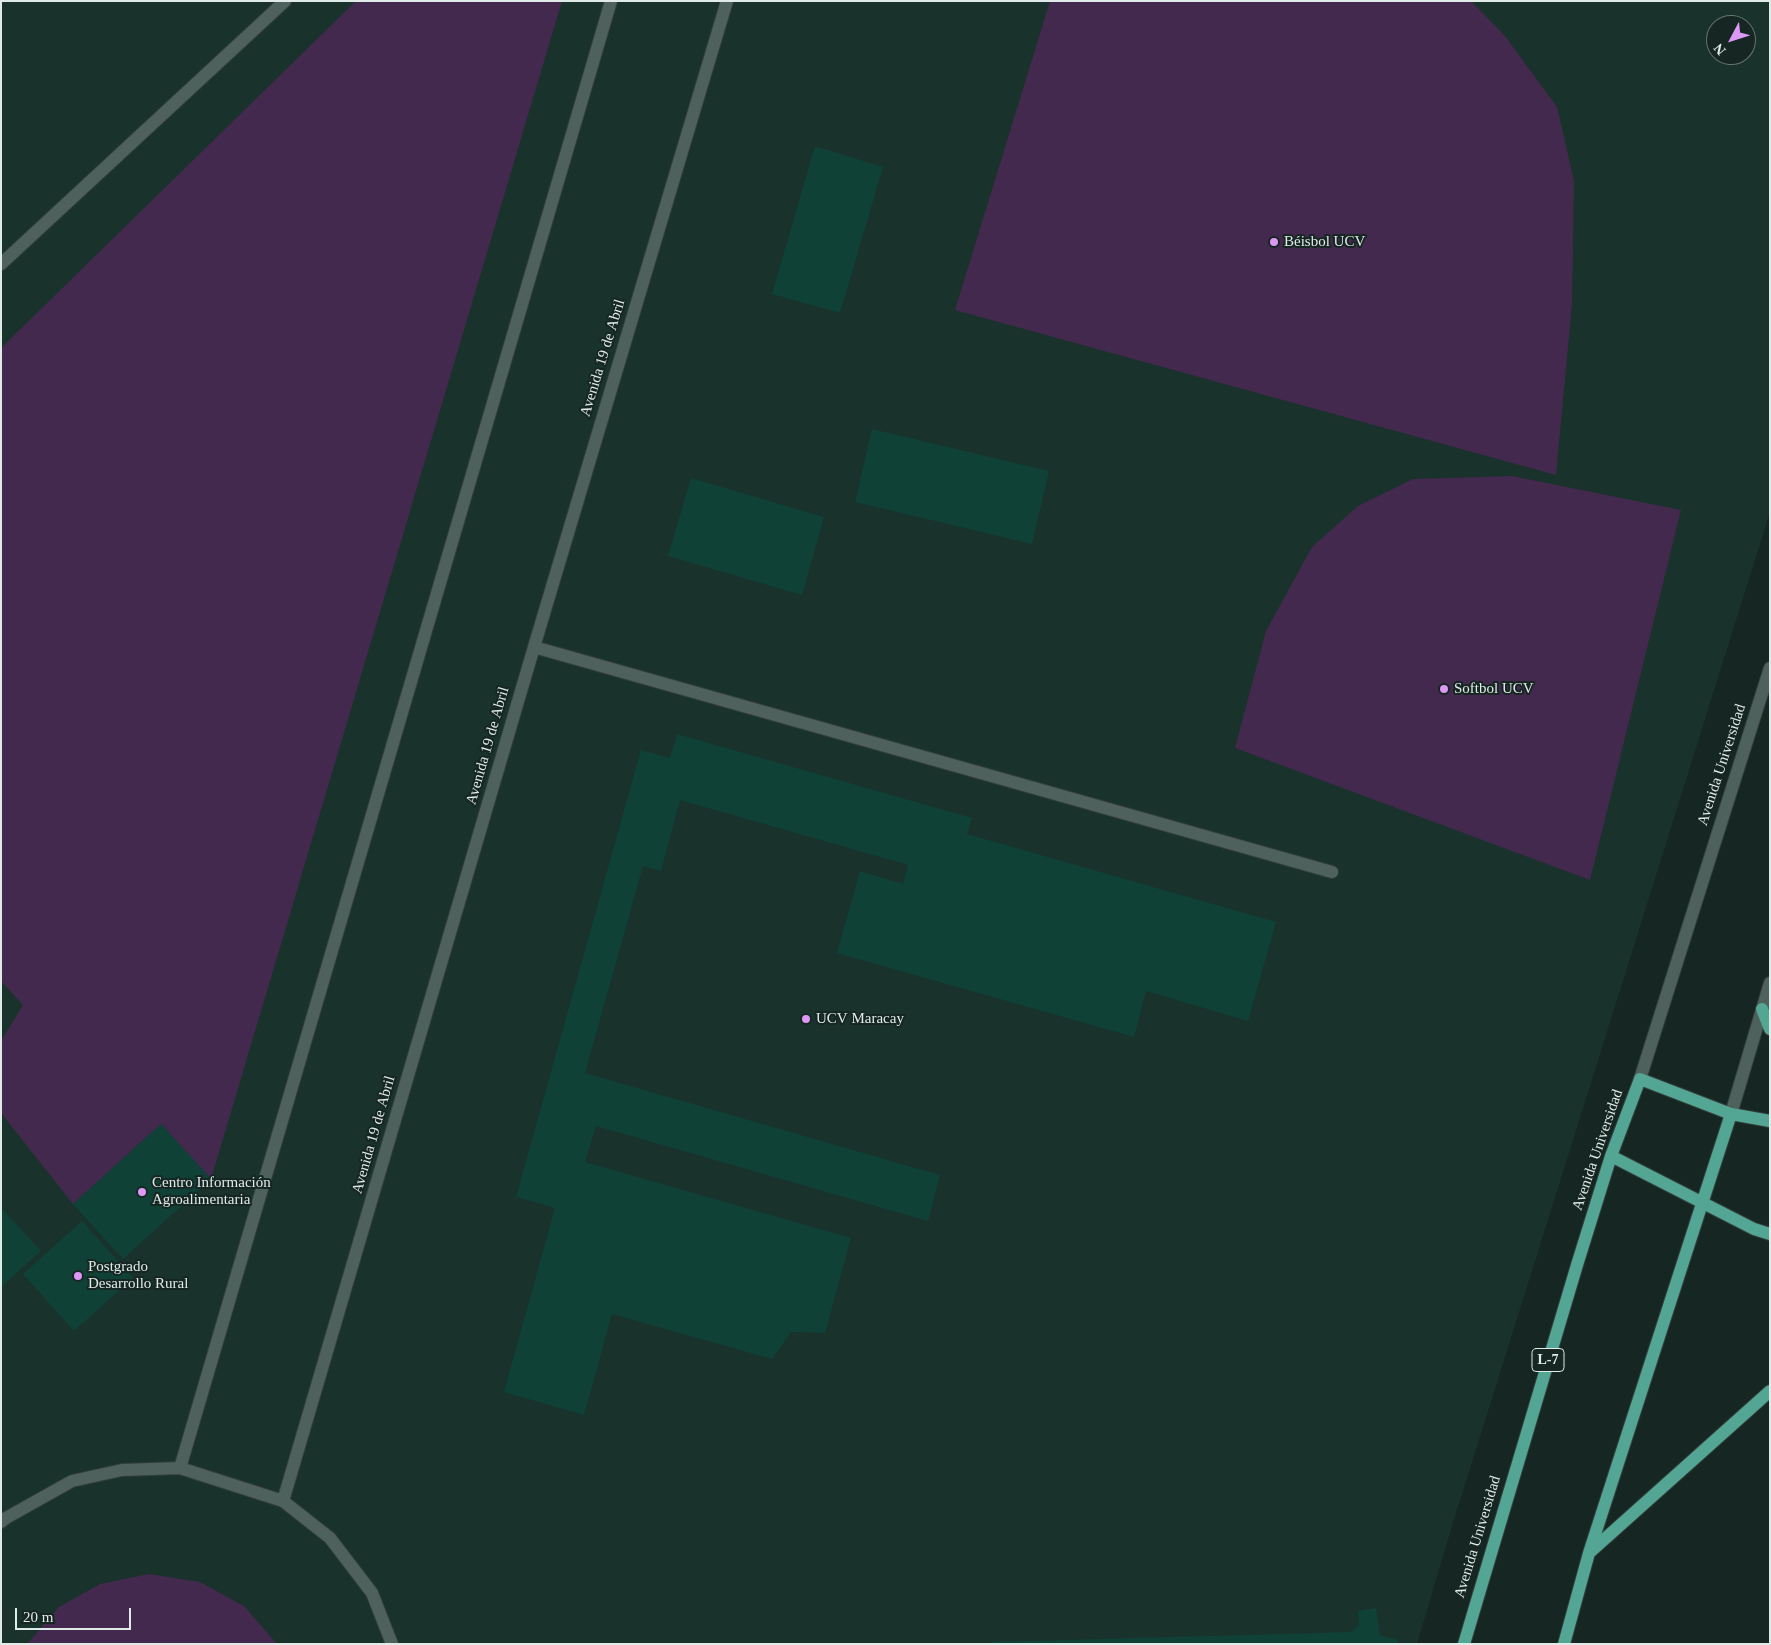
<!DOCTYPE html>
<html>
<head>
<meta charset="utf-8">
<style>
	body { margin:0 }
	#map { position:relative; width:1771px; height:1645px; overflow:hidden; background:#162622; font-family:"Times New Roman",serif }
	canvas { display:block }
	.frame { position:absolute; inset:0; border:2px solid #e0eae7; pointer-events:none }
	.north { position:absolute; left:1706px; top:15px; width:50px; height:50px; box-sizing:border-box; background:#162622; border:1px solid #677471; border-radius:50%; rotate:230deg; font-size:14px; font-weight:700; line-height:20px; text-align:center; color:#e0eae7 }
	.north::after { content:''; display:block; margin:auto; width:18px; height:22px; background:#db99f5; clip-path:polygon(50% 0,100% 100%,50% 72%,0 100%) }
	.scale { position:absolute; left:15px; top:1608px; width:116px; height:22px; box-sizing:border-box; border:2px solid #e0eae7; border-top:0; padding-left:6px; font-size:15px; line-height:18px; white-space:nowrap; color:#e0eae7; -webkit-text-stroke:4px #162622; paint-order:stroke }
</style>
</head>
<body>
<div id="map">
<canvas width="1771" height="1645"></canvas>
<div class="frame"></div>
<div class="north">N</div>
<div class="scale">20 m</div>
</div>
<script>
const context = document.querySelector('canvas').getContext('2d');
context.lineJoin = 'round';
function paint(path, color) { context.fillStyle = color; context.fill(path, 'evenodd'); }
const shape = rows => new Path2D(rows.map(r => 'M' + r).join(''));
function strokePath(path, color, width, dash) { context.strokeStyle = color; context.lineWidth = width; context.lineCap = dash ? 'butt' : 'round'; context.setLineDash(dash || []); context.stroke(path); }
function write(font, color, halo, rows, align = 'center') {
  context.font = font + ' "Times New Roman",serif'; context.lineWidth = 4; context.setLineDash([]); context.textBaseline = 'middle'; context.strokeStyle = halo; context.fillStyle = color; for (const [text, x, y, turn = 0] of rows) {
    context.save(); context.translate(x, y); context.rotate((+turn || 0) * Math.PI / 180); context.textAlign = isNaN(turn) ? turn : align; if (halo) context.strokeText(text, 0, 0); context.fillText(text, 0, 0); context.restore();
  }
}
const built = shape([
	[1,1,1770,1,1770,512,1452,1526,1417,1644,1,1644],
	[1716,25,1746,25,1746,55,1716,55]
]);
const green = shape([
	[356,1,562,1,211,1179,161,1124,73,1204,1,1113,1,1041,23,1005,1,981,1,348],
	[1050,1,1471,1,1505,36,1557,107,1574,181,1572,304,1556,475,955,310],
	[1512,476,1681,510,1590,880,1235,748,1266,631,1312,547,1358,506,1413,479],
	[149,1574,200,1582,244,1606,277,1644,27,1644,59,1607,100,1584]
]);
const building = shape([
	[815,146,883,167,840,313,772,294],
	[872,429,1049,471,1032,544,855,502],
	[691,478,824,517,802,595,668,556],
	[677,734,972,818,967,834,1276,922,1248,1021,1146,991,1134,1037,837,953,860,871,903,884,908,865,680,800,661,871,643,866,585,1073,940,1175,928,1221,596,1126,585,1162,851,1238,825,1333,791,1332,772,1359,612,1314,584,1415,504,1392,555,1208,516,1197,641,750,670,758],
	[161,1124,211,1179,123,1259,73,1204],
	[1,1208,41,1251,1,1287],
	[82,1221,133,1278,74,1331,23,1274],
	[1376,1608,1380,1635,1398,1640,1397,1644,992,1644,992,1642,1352,1632,1359,1624,1358,1611]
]);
const minor = shape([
	[1,264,285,1],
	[534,647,1332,872],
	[1640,1079,1770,668],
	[1731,1114,1770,983],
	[180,1468,611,1],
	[283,1501,534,647,727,1],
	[1,1522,6,1518,72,1481,122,1470,180,1468,283,1501,330,1538,372,1593,392,1644]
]);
const major = shape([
	[1762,1009,1770,1029],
	[1611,1156,1754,1229,1770,1234],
	[1589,1553,1770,1391],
	[1464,1644,1577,1265,1611,1156,1640,1079,1731,1114,1770,1121],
	[1564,1644,1589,1553,1731,1114]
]);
const markers = [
	[1274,242,5,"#db99f5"],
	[1444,689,5,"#db99f5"],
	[806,1019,5,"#db99f5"],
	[142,1192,5,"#db99f5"],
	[78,1276,5,"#db99f5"]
];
const shields = [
	[1548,1360,32]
];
const shieldNames = [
	["L-7",1548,1360]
];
const poiNames = [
	["Béisbol UCV",1284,242],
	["Softbol UCV",1454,689],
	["UCV Maracay",816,1019],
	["Centro Información",152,1183],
	["Agroalimentaria",152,1200],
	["Postgrado",88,1267],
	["Desarrollo Rural",88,1284]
];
const streetNames = [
	["Avenida 19 de Abril",603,358,-73],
	["Avenida 19 de Abril",488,746,-74],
	["Avenida Universidad",1722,765,-72],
	["Avenida 19 de Abril",374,1135,-74],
	["Avenida Universidad",1598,1150,-71],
	["Avenida Universidad",1478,1537,-73]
];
paint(built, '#19322c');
paint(green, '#43294d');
paint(building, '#0f4137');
strokePath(minor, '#333f3c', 14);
strokePath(major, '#333f3c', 14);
strokePath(minor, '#4f615c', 12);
strokePath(major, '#54a694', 12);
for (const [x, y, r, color] of markers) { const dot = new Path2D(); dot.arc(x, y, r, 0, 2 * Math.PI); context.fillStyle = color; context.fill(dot); strokePath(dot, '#162622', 2); }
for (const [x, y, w] of shields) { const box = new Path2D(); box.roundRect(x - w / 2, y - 11.5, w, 23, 4); context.fillStyle = '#162622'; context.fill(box); strokePath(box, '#e0eae7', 1); }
write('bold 14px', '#e0eae7', null, shieldNames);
write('15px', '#e0eae7', '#162622', poiNames, 'left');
write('15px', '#e0eae7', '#162622', streetNames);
</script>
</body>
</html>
